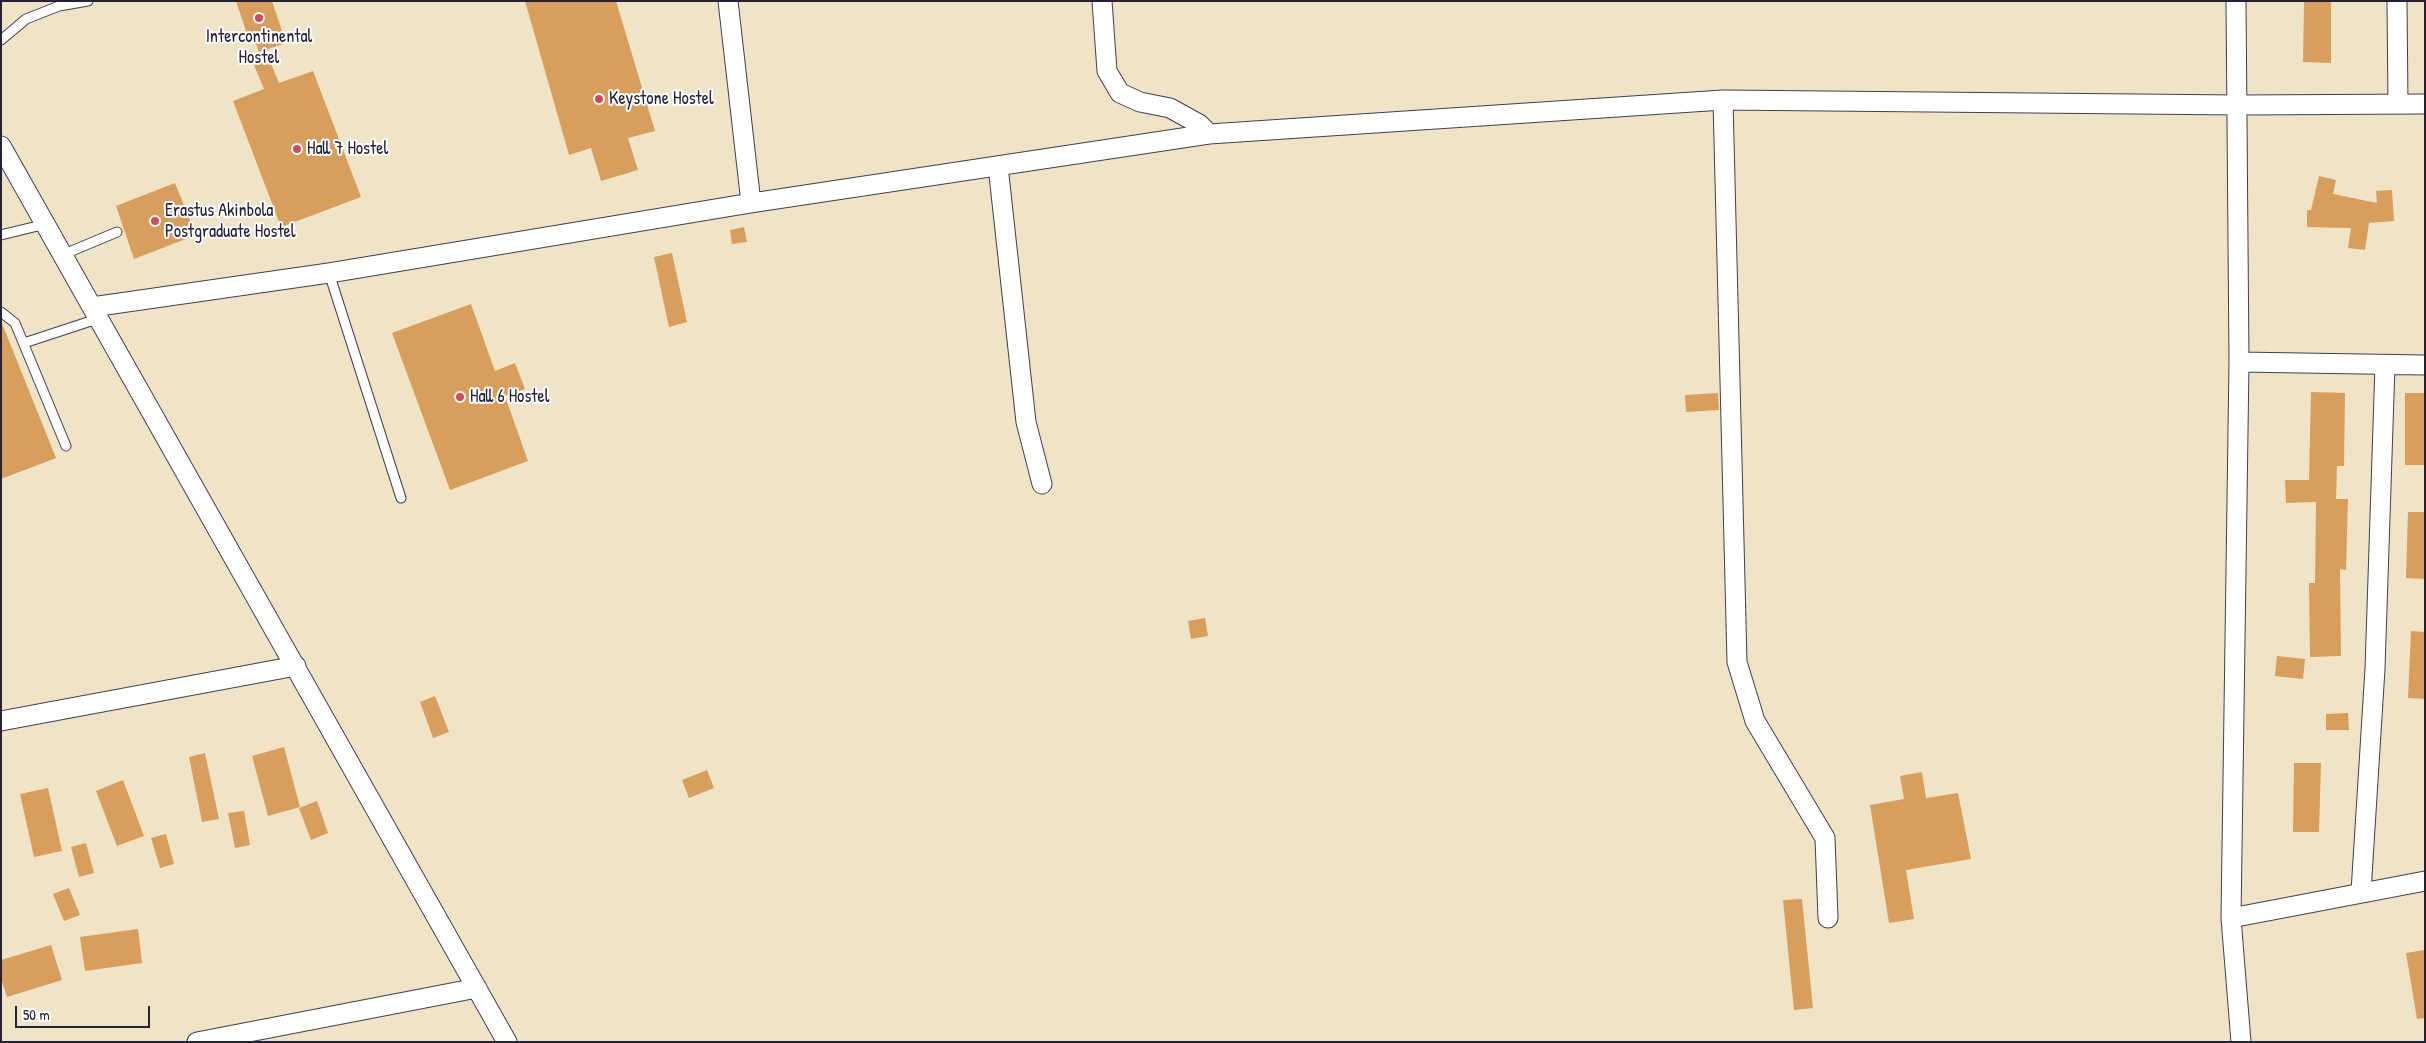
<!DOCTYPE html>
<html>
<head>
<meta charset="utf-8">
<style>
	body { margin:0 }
	#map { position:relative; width:2426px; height:1043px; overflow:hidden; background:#f0e4c6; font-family:"Patrick Hand",sans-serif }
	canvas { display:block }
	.frame { position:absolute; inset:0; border:2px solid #22223b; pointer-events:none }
	.scale { position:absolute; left:15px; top:1006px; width:135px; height:22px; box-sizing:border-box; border:2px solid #22223b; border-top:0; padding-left:6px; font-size:15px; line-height:18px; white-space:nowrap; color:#22223b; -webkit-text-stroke:4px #fff; paint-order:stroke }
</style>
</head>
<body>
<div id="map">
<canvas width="2426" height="1043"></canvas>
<div class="frame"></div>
<div class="scale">50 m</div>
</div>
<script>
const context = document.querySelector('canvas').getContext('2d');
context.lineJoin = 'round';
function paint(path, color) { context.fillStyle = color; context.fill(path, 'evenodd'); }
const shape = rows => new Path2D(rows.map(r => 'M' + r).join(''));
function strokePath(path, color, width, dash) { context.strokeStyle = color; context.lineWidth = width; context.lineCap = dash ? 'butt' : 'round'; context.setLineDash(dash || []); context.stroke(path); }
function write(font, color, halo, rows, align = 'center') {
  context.font = font + ' "Patrick Hand",sans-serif'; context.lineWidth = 4; context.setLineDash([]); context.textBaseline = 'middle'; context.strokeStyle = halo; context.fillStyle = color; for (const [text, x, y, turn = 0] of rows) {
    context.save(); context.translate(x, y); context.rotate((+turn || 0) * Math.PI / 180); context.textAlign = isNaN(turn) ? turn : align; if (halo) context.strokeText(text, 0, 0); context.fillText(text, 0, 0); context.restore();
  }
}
const building = shape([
	[236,1,272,1,286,43,259,52,253,35,248,37],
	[525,1,616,1,655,131,628,138,638,170,601,181,591,148,569,155],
	[2304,1,2331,1,2331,63,2303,62],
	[269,59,279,83,313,71,361,197,281,227,233,101,264,89,254,65],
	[2319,176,2336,180,2333,194,2377,203,2376,191,2392,190,2394,221,2369,223,2365,250,2348,248,2351,228,2307,227,2307,210,2311,210],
	[175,183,196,235,134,259,116,206],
	[744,227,747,242,732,244,730,230],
	[672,253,687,322,669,327,654,257],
	[471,304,495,371,515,363,525,389,505,396,528,461,450,490,392,333],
	[1,321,56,458,1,479],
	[2311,392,2345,393,2344,466,2337,466,2336,499,2348,499,2346,570,2340,569,2341,656,2310,657,2309,583,2315,583,2316,502,2286,503,2285,480,2309,480],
	[1718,393,1719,410,1686,412,1685,395],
	[2405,393,2425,393,2425,465,2405,465],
	[2408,512,2425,512,2425,579,2406,578],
	[1205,618,1208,636,1191,639,1188,621],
	[2411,631,2425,632,2425,699,2408,698],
	[2277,656,2305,659,2303,679,2275,676],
	[435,696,449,732,433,738,420,702],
	[2348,713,2349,730,2326,730,2326,714],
	[284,747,300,807,268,816,252,756],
	[205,753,219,819,202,822,189,757],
	[2294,763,2321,763,2319,832,2293,832],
	[707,770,714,788,689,798,682,780],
	[1922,772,1926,798,1958,793,1971,859,1906,870,1914,919,1889,923,1870,805,1904,799,1900,776],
	[123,780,144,836,117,846,96,791],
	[48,788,62,851,34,857,20,794],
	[317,801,328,833,311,840,299,808],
	[244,811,250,845,235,848,228,813],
	[166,834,174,864,160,868,151,838],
	[86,843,94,873,79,877,71,847],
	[69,888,80,915,64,921,53,894],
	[1802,899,1813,1008,1794,1010,1783,900],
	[138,929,142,963,85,971,80,937],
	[51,945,62,980,7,997,1,978,1,960],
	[2425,950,2425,1018,2417,1019,2406,953]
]);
const lane = shape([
	[1,40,26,19,59,6,88,1],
	[1,235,46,224],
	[62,255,117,232],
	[329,273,401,498],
	[1,312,15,323,66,446],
	[24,343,97,319]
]);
const street = shape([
	[728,1,751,203],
	[1102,1,1107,71,1120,93,1140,102,1170,108,1199,124,1209,134],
	[2236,1,2239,362,2231,918,2241,1042],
	[2397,1,2398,104],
	[1723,100,1737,662,1755,721,1825,838,1828,918],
	[1,146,507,1042],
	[998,166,1026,422,1042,484],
	[92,307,329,273,751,203,1209,134,1723,100,2238,105,2425,104],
	[2239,362,2425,365],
	[1,721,296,666],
	[2361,892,2375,669,2385,365],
	[2231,918,2425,881],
	[197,1042,477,988]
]);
const markers = [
	[259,18,5,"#d1495b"],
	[599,99,5,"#d1495b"],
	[297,149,5,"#d1495b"],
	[155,221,5,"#d1495b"],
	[460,397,5,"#d1495b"]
];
const poiNames = [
	["Intercontinental",259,37,"center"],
	["Hostel",259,58,"center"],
	["Keystone Hostel",609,99],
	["Hall 7 Hostel",307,149],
	["Erastus Akinbola",165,211],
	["Postgraduate Hostel",165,232],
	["Hall 6 Hostel",470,397]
];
paint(building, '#d89e5b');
strokePath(lane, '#413f50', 11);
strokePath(street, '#413f50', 21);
strokePath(lane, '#fff', 9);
strokePath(street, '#fff', 19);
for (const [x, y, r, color] of markers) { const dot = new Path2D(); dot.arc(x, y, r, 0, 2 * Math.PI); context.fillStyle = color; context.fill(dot); strokePath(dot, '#fff', 2); }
write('18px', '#22223b', '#fff', poiNames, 'left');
</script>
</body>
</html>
